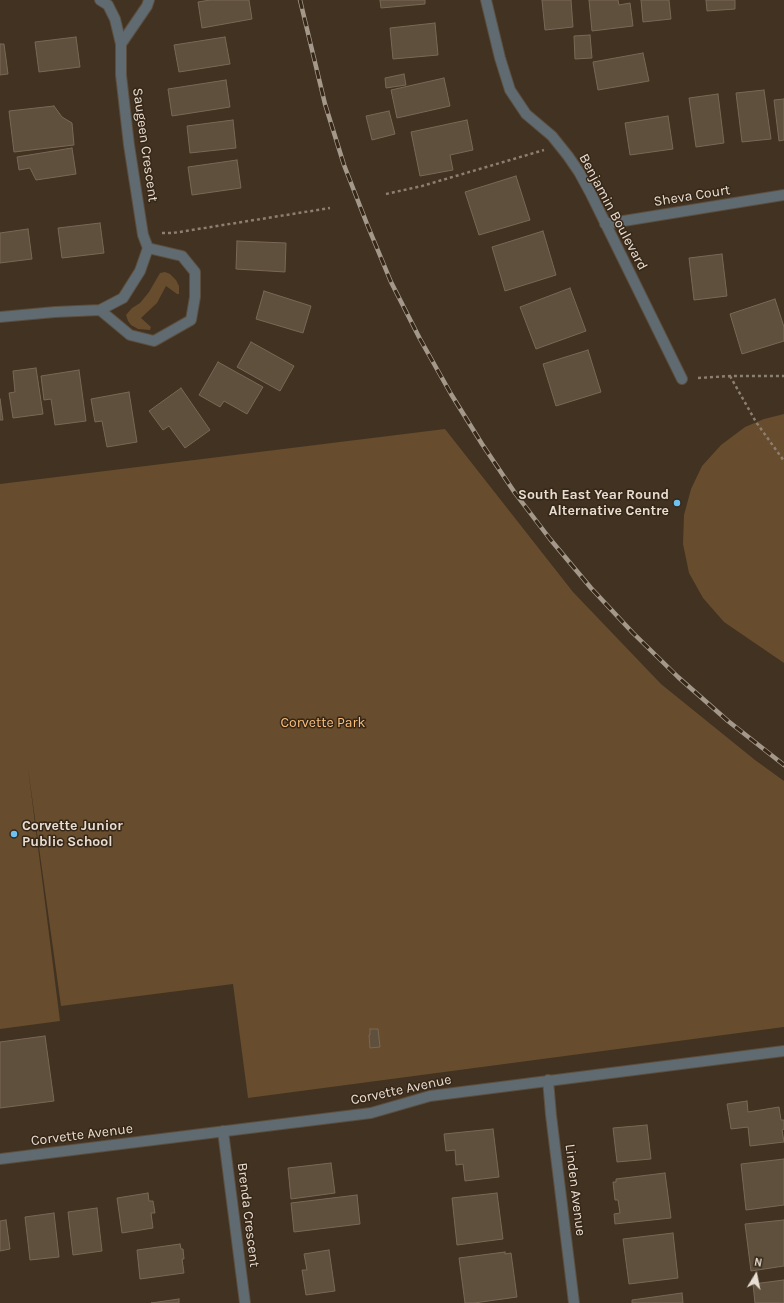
<!DOCTYPE html>
<html>
<head>
<meta charset="utf-8">
<style>
	body { margin:0 }
	#map { position:relative; width:784px; height:1303px; overflow:hidden; background:#413221; font-family:Karla,sans-serif }
	canvas { display:block }
	.north { position:absolute; left:736px; top:1255px; width:40px; height:40px; -webkit-text-stroke:3px #372717; paint-order:stroke; rotate:10deg; font-size:11px; font-weight:700; line-height:16px; text-align:center; color:#e8ded4 }
	.north::after { content:''; display:block; margin:auto; width:14px; height:18px; background:#e8ded4; clip-path:polygon(50% 0,100% 100%,50% 72%,0 100%) }
</style>
</head>
<body>
<div id="map">
<canvas width="784" height="1303"></canvas>
<div class="north">N</div>
</div>
<script>
const context = document.querySelector('canvas').getContext('2d');
context.lineJoin = 'round';
function paint(path, color) { context.fillStyle = color; context.fill(path, 'evenodd'); }
const shape = rows => new Path2D(rows.map(r => 'M' + r).join(''));
function strokePath(path, color, width, dash) { context.strokeStyle = color; context.lineWidth = width; context.lineCap = dash ? 'butt' : 'round'; context.setLineDash(dash || []); context.stroke(path); }
function write(font, color, halo, rows, align = 'center') {
  context.font = font + ' Karla,sans-serif'; context.lineWidth = 3; context.setLineDash([]); context.textBaseline = 'middle'; context.strokeStyle = halo; context.fillStyle = color; for (const [text, x, y, turn = 0] of rows) {
    context.save(); context.translate(x, y); context.rotate((+turn || 0) * Math.PI / 180); context.textAlign = isNaN(turn) ? turn : align; if (halo) context.strokeText(text, 0, 0); context.fillText(text, 0, 0); context.restore();
  }
}
const green = shape([
	[165,272,170,274,176,280,179,286,179,294,177,294,166,286,157,303,141,318,151,327,150,330,138,329,131,325,128,321,126,315,132,308,140,303,149,292,160,273],
	[784,414,784,663,724,622,703,598,689,573,683,544,684,515,691,489,702,466,721,445,745,427,764,419],
	[445,429,573,592,661,684,755,760,784,781,784,1027,248,1098,233,984,61,1006,28,768,60,1021,0,1029,0,484]
]);
const building = shape([
	[210,0,249,0,252,19,202,28,198,2,210,0],
	[380,0,425,0,425,4,381,8,380,0],
	[542,0,571,0,573,27,545,30,542,0],
	[589,0,618,0,619,5,630,3,633,26,592,31,589,0],
	[641,0,669,0,671,19,643,22,641,0],
	[706,0,735,0,735,9,707,11,706,0],
	[435,23,438,55,393,59,390,28,435,23],
	[590,35,592,58,575,59,574,36,590,35],
	[76,37,80,67,39,72,35,42,76,37],
	[225,37,230,64,179,72,174,45,225,37],
	[0,44,4,44,8,74,0,75,0,44],
	[643,53,649,81,598,90,593,62,643,53],
	[404,74,406,85,386,88,385,78,404,74],
	[444,78,450,106,397,118,391,90,444,78],
	[226,80,230,107,172,116,168,89,226,80],
	[764,90,771,139,742,142,736,93,764,90],
	[718,94,724,143,696,147,689,98,718,94],
	[784,99,784,140,779,141,774,100,784,99],
	[54,106,62,117,72,123,74,145,14,152,9,111,54,106],
	[389,111,395,134,372,140,366,116,389,111],
	[668,116,673,149,630,155,625,123,668,116],
	[233,120,236,148,190,153,187,126,233,120],
	[467,120,473,150,450,155,453,170,420,176,411,132,467,120],
	[72,148,76,174,36,180,30,168,19,170,17,157,72,148],
	[237,160,241,188,192,195,188,167,237,160],
	[516,176,530,220,479,235,465,192,516,176],
	[100,223,104,253,62,258,58,228,100,223],
	[28,229,32,259,0,263,0,233,28,229],
	[543,231,556,275,505,291,492,247,543,231],
	[237,241,286,243,285,272,236,269,237,241],
	[722,254,727,296,694,300,689,258,722,254],
	[570,288,586,331,536,349,520,307,570,288],
	[264,291,311,306,303,333,256,319,264,291],
	[775,299,784,327,784,341,742,354,730,314,775,299],
	[251,342,294,366,280,391,237,367,251,342],
	[588,350,601,392,556,406,543,364,588,350],
	[218,362,263,387,247,414,224,401,220,407,199,395,218,362],
	[36,368,43,414,13,418,9,393,15,392,13,371,36,368],
	[79,370,86,421,55,425,51,399,44,400,41,376,79,370],
	[181,388,210,430,185,448,169,426,163,430,149,411,181,388],
	[129,392,137,442,107,447,102,421,95,422,91,399,129,392],
	[0,399,3,420,0,420,0,399],
	[370,1029,378,1029,380,1047,370,1048,369,1035,370,1035,370,1029],
	[45,1036,54,1101,0,1108,0,1042,45,1036],
	[747,1101,748,1112,779,1107,781,1120,784,1120,784,1129,782,1130,784,1142,750,1146,748,1127,731,1129,727,1104,747,1101],
	[647,1125,651,1159,617,1162,613,1128,647,1125],
	[493,1129,499,1177,465,1181,463,1164,456,1165,455,1150,446,1151,444,1134,493,1129],
	[784,1159,784,1205,746,1210,741,1164,784,1159],
	[331,1163,335,1193,291,1199,288,1168,331,1163],
	[665,1173,671,1218,615,1224,614,1214,620,1213,618,1200,615,1200,613,1182,616,1182,616,1179,665,1173],
	[148,1193,149,1201,153,1201,155,1213,151,1213,153,1228,122,1233,117,1198,148,1193],
	[497,1193,503,1239,457,1245,452,1198,497,1193],
	[357,1195,360,1224,294,1232,291,1203,357,1195],
	[97,1208,102,1251,73,1255,68,1212,97,1208],
	[54,1213,59,1257,30,1260,25,1217,54,1213],
	[6,1220,10,1249,0,1251,0,1221,6,1220],
	[784,1220,784,1266,751,1271,745,1224,784,1220],
	[673,1233,678,1278,629,1284,623,1239,673,1233],
	[180,1244,181,1249,183,1249,184,1259,182,1259,184,1273,140,1279,137,1250,180,1244],
	[329,1250,335,1291,306,1295,302,1270,307,1270,304,1254,329,1250],
	[505,1252,505,1254,511,1253,517,1297,474,1303,465,1303,459,1258,505,1252],
	[784,1280,784,1303,755,1303,753,1284,784,1280],
	[682,1293,683,1303,632,1303,632,1300,682,1293],
	[179,1299,179,1303,151,1303,179,1299]
]);
const path = shape([
	[386,194,422,186,544,150],
	[162,233,173,233,330,208],
	[730,376,756,422,784,461],
	[698,378,730,376,784,376]
]);
const minor = shape([
	[100,0,108,5,115,19,121,44,121,75,129,145,143,235,148,248],
	[486,0,500,58,510,90,526,114,552,136,568,156,579,172,591,194,682,379],
	[121,44,147,6,149,0],
	[605,224,784,195],
	[100,310,130,335,154,341,191,320,195,297,195,272,182,256,148,248],
	[0,317,55,312,100,310,123,298,140,271,148,248],
	[548,1080,551,1115,574,1303],
	[223,1131,245,1303],
	[0,1159,371,1113,430,1096,784,1051]
]);
const rail = shape([
	[300,0,325,104,344,165,367,224,391,282,420,339,451,394,482,444,515,493,550,539,591,588,633,633,678,677,728,721,784,765]
]);
const markers = [
	[677,503,4,"#6dc2f3"],
	[14,834,4,"#6dc2f3"]
];
const streetNames = [
	["Saugeen Crescent",145,145,82],
	["Sheva Court",692,196,-9],
	["Benjamin Boulevard",613,212,62],
	["Corvette Avenue",401,1090,-12],
	["Corvette Avenue",82,1135,-7],
	["Linden Avenue",575,1190,83],
	["Brenda Crescent",248,1215,83]
];
const poiNames = [
	["South East Year Round",669,495],
	["Alternative Centre",669,511],
	["Corvette Junior",22,826,"left"],
	["Public School",22,842,"left"]
];
const parkNames = [
	["Corvette Park",323,723]
];
paint(green, '#674c2d');
paint(building, '#5f4f3d');
strokePath(building, '#796855', 1);
strokePath(minor, '#5c4e3e', 12);
strokePath(path, '#8c7f71', 2.5, [3, 3]);
strokePath(minor, '#606a71', 10);
strokePath(rail, '#a4988b', 4.5);
strokePath(rail, '#372717', 3, [9]);
for (const [x, y, r, color] of markers) { const dot = new Path2D(); dot.arc(x, y, r, 0, 2 * Math.PI); context.fillStyle = color; context.fill(dot); strokePath(dot, '#372717', 1.5); }
write('14px', '#e8ded4', '#372717', streetNames);
write('bold 14px', '#e8ded4', '#372717', poiNames, 'right');
write('14px', '#f9bf7e', '#372717', parkNames);
</script>
</body>
</html>
